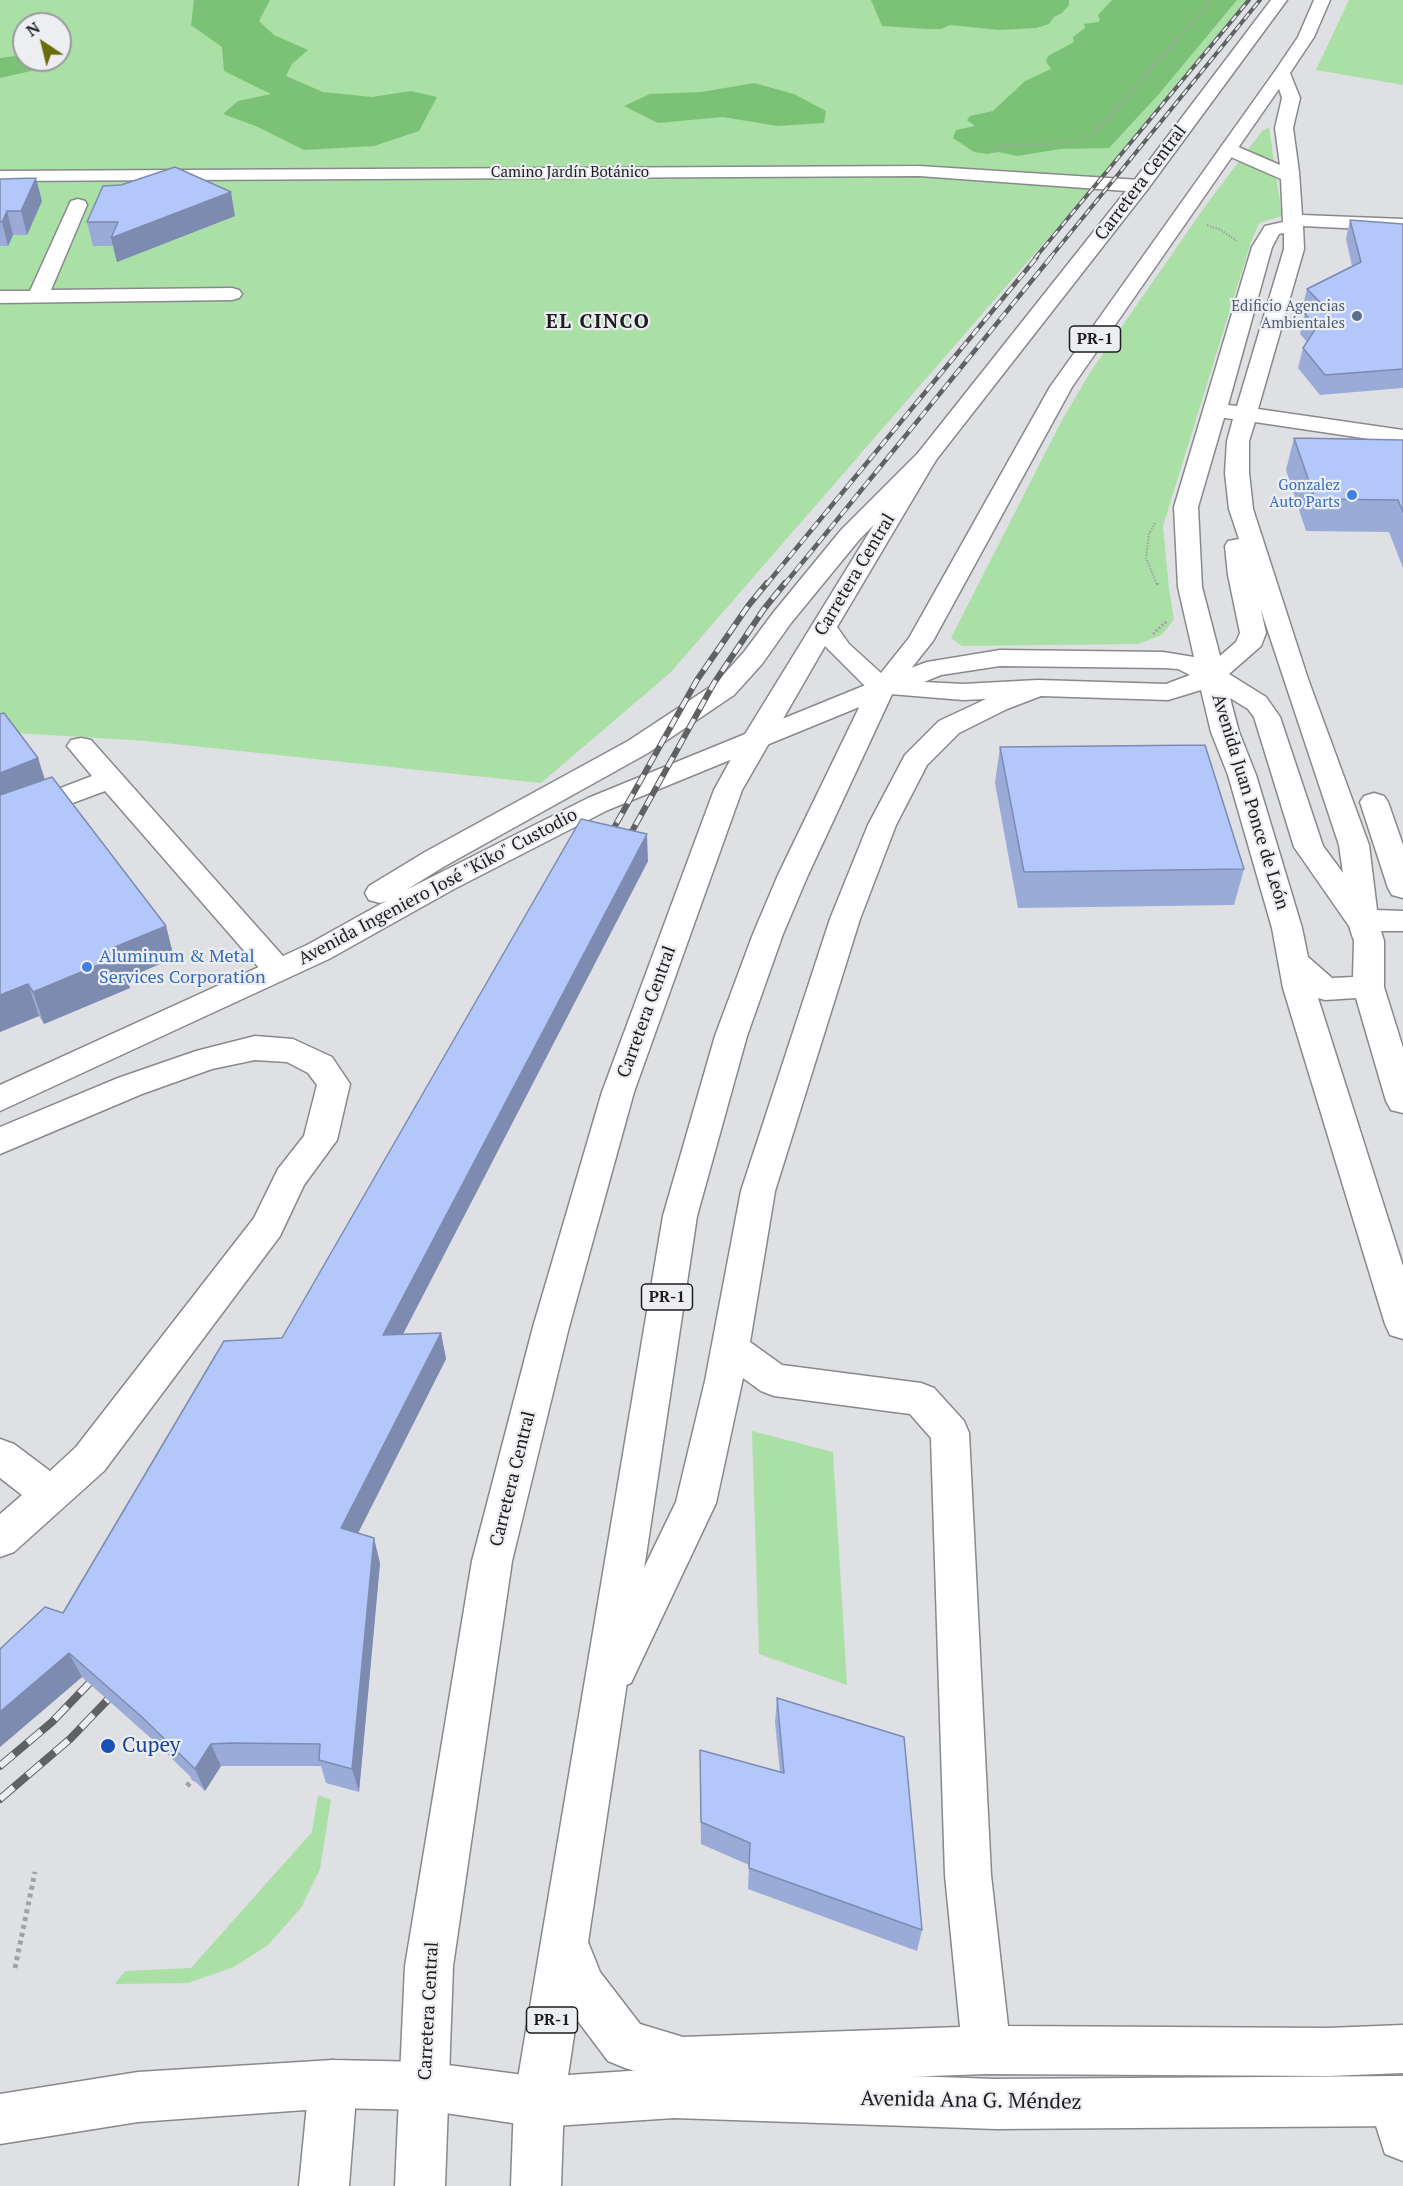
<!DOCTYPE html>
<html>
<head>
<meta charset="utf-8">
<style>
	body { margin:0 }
	#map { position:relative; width:1403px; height:2186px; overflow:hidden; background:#dfe0e4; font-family:"PT Serif",serif }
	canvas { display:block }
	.north { position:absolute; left:12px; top:12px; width:60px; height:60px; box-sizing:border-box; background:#eceef2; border:2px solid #999a9e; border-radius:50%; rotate:325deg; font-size:16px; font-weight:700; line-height:24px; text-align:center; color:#1d1d1f }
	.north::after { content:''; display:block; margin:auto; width:21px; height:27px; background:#6a6c0d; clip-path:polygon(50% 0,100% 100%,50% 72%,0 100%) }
</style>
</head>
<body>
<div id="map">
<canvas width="1403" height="2186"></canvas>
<div class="north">N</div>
</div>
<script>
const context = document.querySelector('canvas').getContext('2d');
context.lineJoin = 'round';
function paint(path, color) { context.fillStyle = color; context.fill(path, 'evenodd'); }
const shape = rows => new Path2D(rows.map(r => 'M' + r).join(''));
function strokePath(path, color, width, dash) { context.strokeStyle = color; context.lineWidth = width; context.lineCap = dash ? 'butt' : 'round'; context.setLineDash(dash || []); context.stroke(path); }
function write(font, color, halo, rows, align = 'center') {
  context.font = font + ' "PT Serif",serif'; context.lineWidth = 4.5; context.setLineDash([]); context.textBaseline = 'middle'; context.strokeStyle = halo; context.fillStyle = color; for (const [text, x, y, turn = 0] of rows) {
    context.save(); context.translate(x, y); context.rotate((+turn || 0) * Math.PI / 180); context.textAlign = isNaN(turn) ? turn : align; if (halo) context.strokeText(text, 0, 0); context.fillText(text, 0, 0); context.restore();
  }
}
const green = shape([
	[0,0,1251,0,1176,91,670,673,541,783,146,741,0,732],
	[24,24,60,24,60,60,24,60],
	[1349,0,1403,0,1403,85,1316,70],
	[1269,127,1282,216,1259,223,1251,242,1163,526,1169,589,1174,619,1162,635,1138,644,962,646,951,638,1061,422,1091,371,1206,205,1262,131],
	[752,1431,833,1452,847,1685,759,1654],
	[318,1795,331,1800,320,1869,301,1908,268,1945,234,1967,188,1983,115,1984,125,1971,191,1968,312,1832]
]);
const forest = shape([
	[194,0,270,0,259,21,274,35,308,50,292,64,286,76,323,92,372,97,411,91,437,97,419,131,374,146,304,150,258,127,223,114,238,101,271,94,224,71,222,47,191,25],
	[871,0,1069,0,1069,5,1062,13,1054,17,1049,24,1036,28,999,30,950,25,941,29,928,29,882,26],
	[1112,0,1237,0,1159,94,1109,148,1060,149,1017,156,999,152,987,154,974,152,953,138,956,130,975,126,967,120,970,116,993,111,1025,81,1051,69,1046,61,1048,56,1074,42,1073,37,1085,28,1084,24,1098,22,1100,20,1098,15],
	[24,55,24,60,51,61,31,71,0,78,0,58],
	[754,83,794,94,826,111,824,123,777,126,723,117,658,123,624,106,650,94,701,92]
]);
const pathFar2 = shape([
	[989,150,1001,146,1072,143,1094,133,1212,0],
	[1207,225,1221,230,1237,241],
	[1155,523,1149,534,1146,558,1157,585]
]);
const pathFar1 = shape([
	[1157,583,1158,586],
	[1153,634,1167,621]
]);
const path = shape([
	[187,1786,195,1777],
	[15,1968,35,1872]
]);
const minor = shape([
	[1282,68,1290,73,1300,98,1293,128,1299,172,1302,215,1403,219,1403,231,1303,226,1304,249,1258,409,1403,430,1403,444,1255,422,1249,441,1249,473,1253,509,1308,679,1369,845,1377,910,1403,911,1403,931,1381,931,1384,941,1384,987,1403,1048,1403,1113,1391,1110,1386,1101,1356,998,1325,1000,1318,998,1403,1266,1403,1339,1390,1335,1385,1324,1283,988,1272,928,1228,775,1211,732,1201,690,1168,700,1041,696,1007,709,959,733,927,765,896,825,860,919,775,1191,750,1342,782,1365,921,1383,934,1388,964,1421,969,1433,991,1875,1008,2026,1328,2028,1403,2025,1403,2073,1328,2076,986,2074,683,2085,625,2068,608,2061,565,2004,543,1943,550,1927,566,1920,582,1927,600,1972,640,2024,683,2037,960,2027,945,1875,931,1438,910,1414,774,1396,761,1391,743,1378,716,1503,631,1683,616,1689,601,1683,595,1669,676,1502,705,1381,741,1191,830,919,868,825,905,755,939,721,986,699,963,700,890,694,882,696,873,694,869,688,873,682,927,662,1000,650,1163,652,1194,657,1178,587,1174,507,1252,247,1265,226,1283,222,1281,179,1224,154,1221,150,1224,146,1236,146,1280,165,1275,128,1282,98,1274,73,1282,68],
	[1284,233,1284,249,1237,406,1228,405,1272,247,1279,234,1284,233],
	[1224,418,1233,419,1227,441,1225,473,1229,509,1239,539,1228,541,1225,546,1228,575,1240,633,1236,642,1220,656,1202,587,1198,507,1224,418],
	[1261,610,1339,845,1343,873,1323,846,1280,717,1266,697,1229,674,1261,646,1266,633,1261,610],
	[1000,666,1163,668,1178,669,1190,675,1166,684,1038,680,963,684,924,682,941,675,1000,666],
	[1230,698,1248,709,1254,717,1294,847,1349,926,1354,941,1353,977,1332,978,1308,957,1302,928,1256,775,1239,732,1230,698],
	[919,166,1140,180,1147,182,1149,186,1147,190,1140,192,919,176,0,181,0,171,919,166],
	[78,199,85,201,87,205,51,290,232,288,239,290,242,294,239,298,232,300,0,303,0,291,30,291,69,205,71,201,78,199],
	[81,738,91,740,282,955,286,962,282,969,271,973,260,969,105,791,0,830,0,811,92,776,67,746,71,740,81,738],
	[1374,793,1384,796,1388,802,1403,845,1403,898,1392,895,1388,888,1360,802,1364,796,1374,793],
	[255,1036,293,1039,332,1057,350,1084,337,1140,304,1185,280,1236,104,1471,14,1552,0,1557,0,1514,22,1495,0,1478,0,1439,14,1444,50,1471,76,1447,254,1218,278,1169,304,1136,317,1085,308,1073,287,1062,255,1060,212,1069,142,1094,0,1154,0,1127,118,1078,196,1051,255,1036],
	[333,2060,350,2067,357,2084,349,2186,299,2186,309,2084,316,2067,333,2060],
	[1393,2076,1403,2081,1403,2161,1385,2154,1368,2101,1376,2084,1393,2076]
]);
const major = shape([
	[926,451,934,453,937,458,934,463,859,540,791,623,762,664,734,695,648,753,445,866,406,890,588,798,873,682,882,680,891,682,895,688,891,694,608,810,454,889,329,959,0,1111,0,1085,307,945,386,901,380,903,369,900,365,893,369,886,425,852,628,741,716,683,744,652,773,613,841,530,918,453,926,451],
	[333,2060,425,2062,539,2077,674,2068,996,2079,1403,2076,1403,2126,996,2129,674,2118,539,2127,425,2110,333,2108,138,2122,0,2144,0,2094,138,2072,333,2060]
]);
const highway = shape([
	[1271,0,1287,0,1147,190,936,460,837,627,849,644,881,673,909,638,1050,387,1275,71,1298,37,1314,0,1330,0,1314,37,1290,73,1072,387,933,641,894,690,808,875,783,934,747,1036,697,1216,564,2102,561,2186,511,2186,514,2102,663,1216,715,1036,753,934,778,875,868,689,825,646,742,790,634,1092,569,1327,512,1561,453,1966,445,2186,395,2186,405,1966,472,1561,533,1327,602,1092,714,790,742,739,918,453,1133,182,1271,0]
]);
const railFar3 = shape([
	[1035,258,1249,0],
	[1050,258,1260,0]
]);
const railFar2 = shape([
	[766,585,1037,257],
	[784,585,1051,257]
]);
const railFar1 = shape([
	[606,842,697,680,748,606,767,583],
	[625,844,714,683,764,609,785,583]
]);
const rail = shape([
	[0,1766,52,1722,100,1672],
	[0,1799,70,1739,119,1688]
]);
const wall = shape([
	[0,179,42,201,27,235,13,235,8,246,0,246],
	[121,185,235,216,117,262,113,246,93,246,87,222],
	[1350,220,1403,224,1403,388,1320,395,1298,368,1303,348,1307,342,1300,334,1305,314,1307,313,1302,309,1307,289,1352,266,1346,239],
	[1294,438,1403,440,1403,568,1389,532,1306,531,1286,470],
	[1000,747,1244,869,1234,905,1018,908,995,783],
	[38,758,45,780,166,926,174,958,127,978,130,988,44,1024,39,1016,0,1032],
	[648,861,403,1334,441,1333,446,1359,358,1533,380,1563,359,1792,326,1783,321,1766,221,1766,205,1791,154,1741,82,1677,0,1747,63,1613,282,1338],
	[777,1698,922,1930,917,1951,748,1889,749,1865,701,1844,700,1750,780,1772,775,1722]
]);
const shadedWall = shape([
	[36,178,42,201,27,235,21,211],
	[231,192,235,216,117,262,111,238],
	[7,211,13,235,8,246,2,222],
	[38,758,48,790,0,809,0,773],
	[647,834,648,861,389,1361,383,1335],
	[166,926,174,958,127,978,130,988,44,1024,33,992,115,947],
	[28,984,39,1016,0,1032,0,995],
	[441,1333,446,1359,348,1553,341,1528],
	[374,1538,380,1563,359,1792,352,1769],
	[69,1653,82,1677,0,1747,0,1712],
	[211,1744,221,1766,205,1791,195,1769]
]);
const building = shape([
	[175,167,231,192,111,238,118,222,87,222,103,186,121,185,175,167],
	[36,178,21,211,7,211,2,222,0,222,0,179,36,178],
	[1350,220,1403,224,1403,369,1325,375,1303,348,1316,328,1305,314,1320,302,1307,289,1361,262,1350,220],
	[1294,438,1403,440,1403,512,1398,500,1315,499,1294,438],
	[4,713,38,758,0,773,0,714,4,713],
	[1205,745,1244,869,1024,872,1000,747,1205,745],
	[52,777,166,926,115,947,120,956,33,992,28,984,0,995,0,795,52,777],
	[581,819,647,834,383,1335,441,1333,341,1528,374,1538,352,1769,319,1760,320,1744,231,1743,211,1744,195,1769,143,1718,69,1653,0,1712,0,1649,45,1607,63,1613,224,1341,282,1338,581,819],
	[777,1698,904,1737,922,1930,749,1868,750,1843,701,1822,700,1750,784,1773,777,1698]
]);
const markers = [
	[1357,316,6,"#5c6f8a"],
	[1352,495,6,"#3f7fe0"],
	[87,967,6,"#3f7fe0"],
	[108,1746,8,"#1a4fb4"]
];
const farStreetnames = [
	["Camino Jardín Botánico",570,173]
];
const farServicenames = [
	["Edificio Agencias",1345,307],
	["Ambientales",1345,324]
];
const farShopnames = [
	["Gonzalez",1340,486],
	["Auto Parts",1340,503]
];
const shields = [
	[1095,339,51],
	[667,1297,51],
	[552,2020,51]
];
const shieldNames = [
	["PR-1",1095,339],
	["PR-1",667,1297],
	["PR-1",552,2020]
];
const streetNames = [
	["Carretera Central",1141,183,-53],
	["Carretera Central",855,575,-59],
	["Avenida Juan Ponce de León",1250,802,73],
	["Avenida Ingeniero José \"Kiko\" Custodio",438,887,-28],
	["Carretera Central",647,1012,-70],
	["Carretera Central",513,1479,-76],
	["Carretera Central",429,2011,-87]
];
const shopNames = [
	["Aluminum & Metal",99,957],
	["Services Corporation",99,978]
];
const farDistrictnames = [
	["EL CINCO",598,322]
];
const nearTransitnames = [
	["Cupey",122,1746]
];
const nearStreetnames = [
	["Avenida Ana G. Méndez",971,2101,1]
];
paint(green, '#aadfa6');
paint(forest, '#7bc277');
strokePath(minor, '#87898c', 3);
strokePath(major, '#87898c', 3);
strokePath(highway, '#87898c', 3);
strokePath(pathFar2, '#a1a2a5', 2, [1.5, 1.5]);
strokePath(pathFar1, '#a1a2a5', 3, [2, 2]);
strokePath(path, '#a1a2a5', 5, [4, 4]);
paint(minor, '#fff');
paint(major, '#fff');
paint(highway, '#fff');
strokePath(railFar3, '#606163', 4);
strokePath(railFar2, '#606163', 4.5);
strokePath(railFar1, '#606163', 6);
strokePath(rail, '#606163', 8);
strokePath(railFar3, '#eceef2', 2, [7]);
strokePath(railFar2, '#eceef2', 3, [9]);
strokePath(railFar1, '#eceef2', 4, [11]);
strokePath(rail, '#eceef2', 6, [18]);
paint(wall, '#9aabd8');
paint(shadedWall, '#7d8bb0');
paint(building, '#b3c7fb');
strokePath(building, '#7d8bb0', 1.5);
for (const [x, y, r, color] of markers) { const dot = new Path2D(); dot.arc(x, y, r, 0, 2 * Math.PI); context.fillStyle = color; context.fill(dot); strokePath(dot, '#eceef2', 2); }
write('15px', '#1d1d1f', '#eceef2', farStreetnames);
write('15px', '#4e5e75', '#eceef2', farServicenames, 'right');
write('15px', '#366cbe', '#eceef2', farShopnames, 'right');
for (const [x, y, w] of shields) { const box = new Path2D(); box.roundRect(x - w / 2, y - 13, w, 26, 4.5); context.fillStyle = '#eceef2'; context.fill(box); strokePath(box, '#1d1d1f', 1.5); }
write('bold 16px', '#1d1d1f', null, shieldNames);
write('18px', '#1d1d1f', '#eceef2', streetNames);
write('18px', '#366cbe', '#eceef2', shopNames, 'left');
context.letterSpacing = '1.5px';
write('bold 20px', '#1d1d1f', '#eceef2', farDistrictnames);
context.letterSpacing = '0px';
write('21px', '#164399', '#eceef2', nearTransitnames, 'left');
write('21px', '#1d1d1f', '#eceef2', nearStreetnames);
</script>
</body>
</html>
